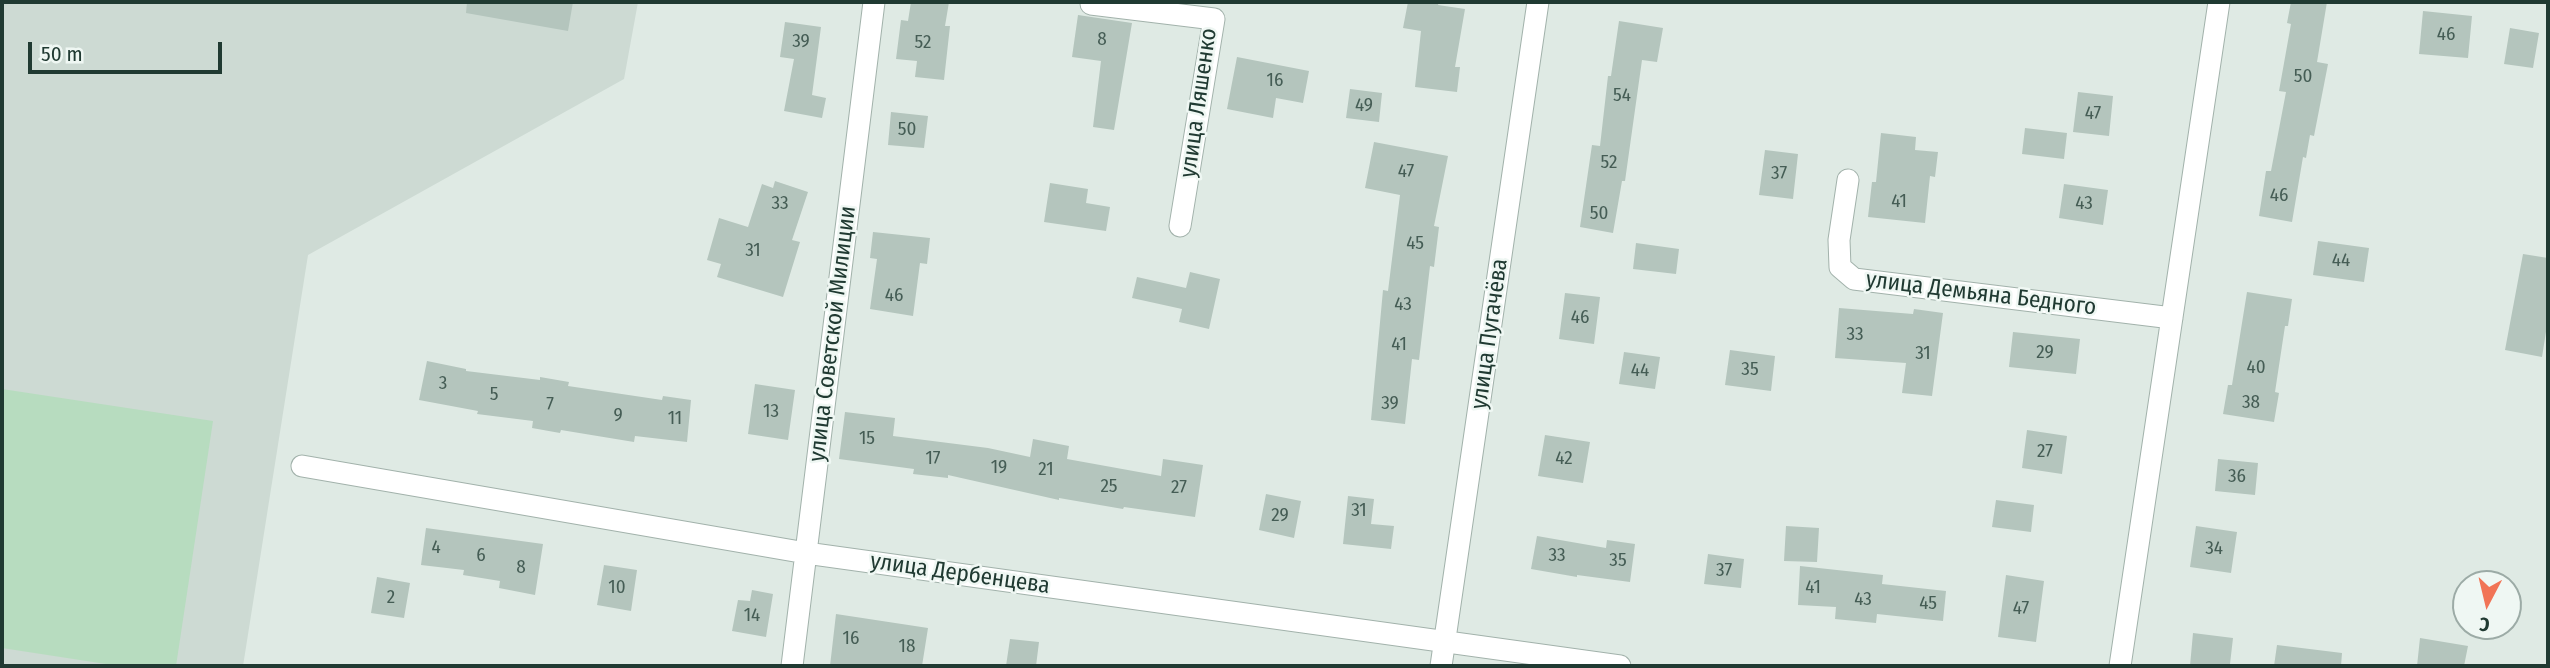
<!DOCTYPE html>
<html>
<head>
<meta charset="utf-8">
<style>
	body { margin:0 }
	#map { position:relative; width:2550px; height:668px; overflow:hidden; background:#dfeae4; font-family:"Fira Sans Condensed",sans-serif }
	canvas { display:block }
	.frame { position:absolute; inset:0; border:4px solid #203a32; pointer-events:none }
	.north { position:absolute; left:2452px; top:570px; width:70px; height:70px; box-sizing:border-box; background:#eff7f3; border:2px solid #9caba6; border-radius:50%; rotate:187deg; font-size:19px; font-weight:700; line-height:28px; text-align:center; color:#203a32 }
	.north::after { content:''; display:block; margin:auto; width:24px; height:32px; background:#f17456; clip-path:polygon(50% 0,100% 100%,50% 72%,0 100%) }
	.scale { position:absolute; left:28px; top:42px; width:194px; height:32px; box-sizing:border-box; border:4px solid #203a32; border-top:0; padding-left:9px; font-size:21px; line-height:24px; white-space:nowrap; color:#203a32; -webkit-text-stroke:5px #eff7f3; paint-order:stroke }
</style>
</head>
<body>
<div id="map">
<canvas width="2550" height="668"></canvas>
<div class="frame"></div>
<div class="north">С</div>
<div class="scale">50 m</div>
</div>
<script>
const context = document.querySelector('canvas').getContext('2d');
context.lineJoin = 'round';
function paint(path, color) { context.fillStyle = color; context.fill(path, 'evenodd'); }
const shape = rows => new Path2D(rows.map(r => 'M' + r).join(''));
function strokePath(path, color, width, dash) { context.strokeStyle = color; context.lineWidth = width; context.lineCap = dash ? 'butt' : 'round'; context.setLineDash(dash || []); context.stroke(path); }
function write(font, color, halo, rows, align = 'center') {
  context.font = font + ' "Fira Sans Condensed",sans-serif'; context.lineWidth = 5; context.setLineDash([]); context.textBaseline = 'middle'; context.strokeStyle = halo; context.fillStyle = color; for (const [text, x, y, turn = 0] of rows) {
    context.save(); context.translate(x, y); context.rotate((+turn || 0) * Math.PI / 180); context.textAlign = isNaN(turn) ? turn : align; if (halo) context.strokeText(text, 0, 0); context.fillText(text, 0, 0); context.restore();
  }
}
const built = shape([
	[2,2,638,2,624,79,308,255,243,666,2,666]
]);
const green = shape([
	[2,389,213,421,176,666,119,666,2,648]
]);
const building = shape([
	[467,2,573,2,568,31,466,13],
	[911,2,949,2,945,26,950,26,944,80,915,77,917,61,896,59,901,20,908,21],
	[1408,2,1439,2,1438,5,1465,9,1455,67,1460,67,1457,92,1415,87,1421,31,1403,28],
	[2291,2,2327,2,2317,62,2328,64,2314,136,2310,135,2306,158,2303,157,2292,222,2259,216,2266,171,2271,171,2286,92,2279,91,2291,24,2287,23],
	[2423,11,2472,16,2468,58,2419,54],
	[1078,15,1132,23,1114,130,1093,127,1101,61,1072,57],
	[1619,21,1663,28,1657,62,1642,60,1625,181,1622,181,1613,233,1580,227,1592,145,1600,146,1608,76,1611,76],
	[785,22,821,27,812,95,826,98,822,118,784,111,794,59,780,57],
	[2510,28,2539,33,2533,68,2504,64],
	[1237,57,1309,71,1303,103,1276,98,1273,118,1227,109],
	[1350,89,1382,93,1379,122,1346,118],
	[2078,92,2113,96,2109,136,2073,132],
	[891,112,928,116,924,148,888,145],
	[2025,128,2067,133,2064,159,2022,154],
	[1881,133,1916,137,1915,150,1938,152,1935,177,1930,176,1925,223,1868,217,1872,182,1876,182],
	[1374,142,1448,156,1434,226,1439,227,1434,267,1430,266,1419,360,1412,359,1405,424,1371,420,1383,290,1388,291,1400,195,1365,188],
	[1765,150,1798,154,1793,199,1759,195],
	[775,181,808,192,792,240,800,242,783,297,717,277,721,264,707,260,719,218,748,227,762,184,773,188],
	[1050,183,1088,189,1086,203,1110,207,1106,231,1044,222],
	[2064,184,2108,190,2103,225,2059,218],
	[873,232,930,238,927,264,920,263,913,316,870,309,877,259,870,258],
	[2318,241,2369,248,2364,282,2313,275],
	[1636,243,1679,249,1676,274,1633,269],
	[2523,254,2548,258,2548,319,2542,357,2505,350],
	[1190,272,1220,279,1209,329,1179,322,1182,309,1132,298,1137,277,1186,288],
	[2247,292,2292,299,2288,326,2285,326,2275,392,2279,393,2274,422,2223,414,2228,385,2232,385],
	[1565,293,1600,297,1594,344,1559,339],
	[1839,308,1913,314,1914,309,1943,313,1932,396,1902,393,1906,363,1835,358],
	[2013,332,2080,339,2076,374,2009,367],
	[1730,350,1775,356,1771,391,1725,385],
	[1624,352,1660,357,1655,389,1619,384],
	[427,361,466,369,466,371,540,380,540,377,569,382,568,386,662,400,663,396,691,400,687,442,635,436,634,442,561,430,560,433,532,428,533,421,477,414,478,411,419,400],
	[755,384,795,390,788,440,748,434],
	[845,412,895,418,893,436,988,448,1030,457,1033,439,1069,446,1067,459,1161,476,1163,459,1203,465,1195,517,1124,507,1123,509,1059,498,1059,500,948,475,948,478,913,474,914,469,839,459],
	[2027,430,2067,436,2062,474,2022,468],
	[1545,435,1590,442,1583,483,1538,476],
	[2218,459,2258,463,2255,495,2215,491],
	[1266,494,1301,501,1294,538,1259,530],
	[1348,496,1374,499,1371,524,1394,526,1391,549,1343,544],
	[1996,500,2034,505,2031,532,1992,527],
	[1786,526,1819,528,1817,562,1784,561],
	[2196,526,2237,532,2231,573,2190,567],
	[426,528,543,544,535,595,499,588,500,581,463,575,464,570,421,565],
	[1537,536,1606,548,1607,540,1635,544,1630,582,1577,575,1577,577,1531,569],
	[1708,554,1744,559,1741,588,1704,584],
	[604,565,637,570,631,611,597,605],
	[1800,566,1883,575,1882,584,1946,591,1943,621,1877,614,1876,623,1835,619,1836,607,1798,605],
	[2006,575,2044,581,2036,642,1998,637],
	[377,577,410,583,404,618,371,613],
	[752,590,773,594,766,637,732,631,738,600,750,601],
	[836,614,928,628,922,666,830,666],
	[2193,633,2233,638,2230,664,2190,666],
	[2420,638,2468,646,2464,666,2417,666],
	[1010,639,1039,642,1036,666,1006,666],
	[2277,645,2342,653,2341,666,2274,666]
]);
const minor = shape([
	[1091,2,1091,4,1214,19,1180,226],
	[1848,180,1839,240,1840,267,1854,279,2172,318],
	[302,466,806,553,1620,666],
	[792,666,874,2],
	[1441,666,1538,2],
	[2120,666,2219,2]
]);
const numberNames = [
	["46",2446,35],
	["8",1102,40],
	["39",801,42],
	["52",923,43],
	["50",2303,77],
	["16",1275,81],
	["54",1622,96],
	["49",1364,106],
	["47",2093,114],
	["50",907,130],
	["52",1609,163],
	["47",1406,172],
	["37",1779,174],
	["46",2279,196],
	["41",1899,202],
	["33",780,204],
	["43",2084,204],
	["50",1599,214],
	["45",1415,244],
	["31",753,251],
	["44",2341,261],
	["46",894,296],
	["43",1403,305],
	["46",1580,318],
	["33",1855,335],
	["41",1399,345],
	["29",2045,353],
	["31",1923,354],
	["40",2256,368],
	["35",1750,370],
	["44",1640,371],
	["3",443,384],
	["5",494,395],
	["38",2251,403],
	["39",1390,404],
	["7",550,405],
	["13",771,412],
	["9",618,416],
	["11",675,419],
	["15",867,439],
	["27",2045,452],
	["17",933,459],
	["42",1564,459],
	["19",999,468],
	["21",1046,470],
	["36",2237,477],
	["25",1109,487],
	["27",1179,488],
	["31",1359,511],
	["29",1280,516],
	["4",436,548],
	["34",2214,549],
	["6",481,556],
	["33",1557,556],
	["35",1618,561],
	["8",521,568],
	["37",1724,571],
	["10",617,588],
	["41",1813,588],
	["2",391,598],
	["43",1863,600],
	["45",1928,604],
	["47",2021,609],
	["14",752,616],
	["16",851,639],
	["18",907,647]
];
const streetNames = [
	["улица Ляшенко",1199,103,-82],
	["улица Демьяна Бедного",1981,294,7],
	["улица Советской Милиции",833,334,-83],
	["улица Пугачёва",1490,334,-82],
	["улица Дербенцева",960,574,8]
];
paint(built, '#cddad3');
paint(green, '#b7dcbf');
paint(building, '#b4c5bd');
strokePath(minor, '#a2b2ab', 23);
strokePath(minor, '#fff', 21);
write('19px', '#455d55', null, numberNames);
write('23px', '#203a32', '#eff7f3', streetNames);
</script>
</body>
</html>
